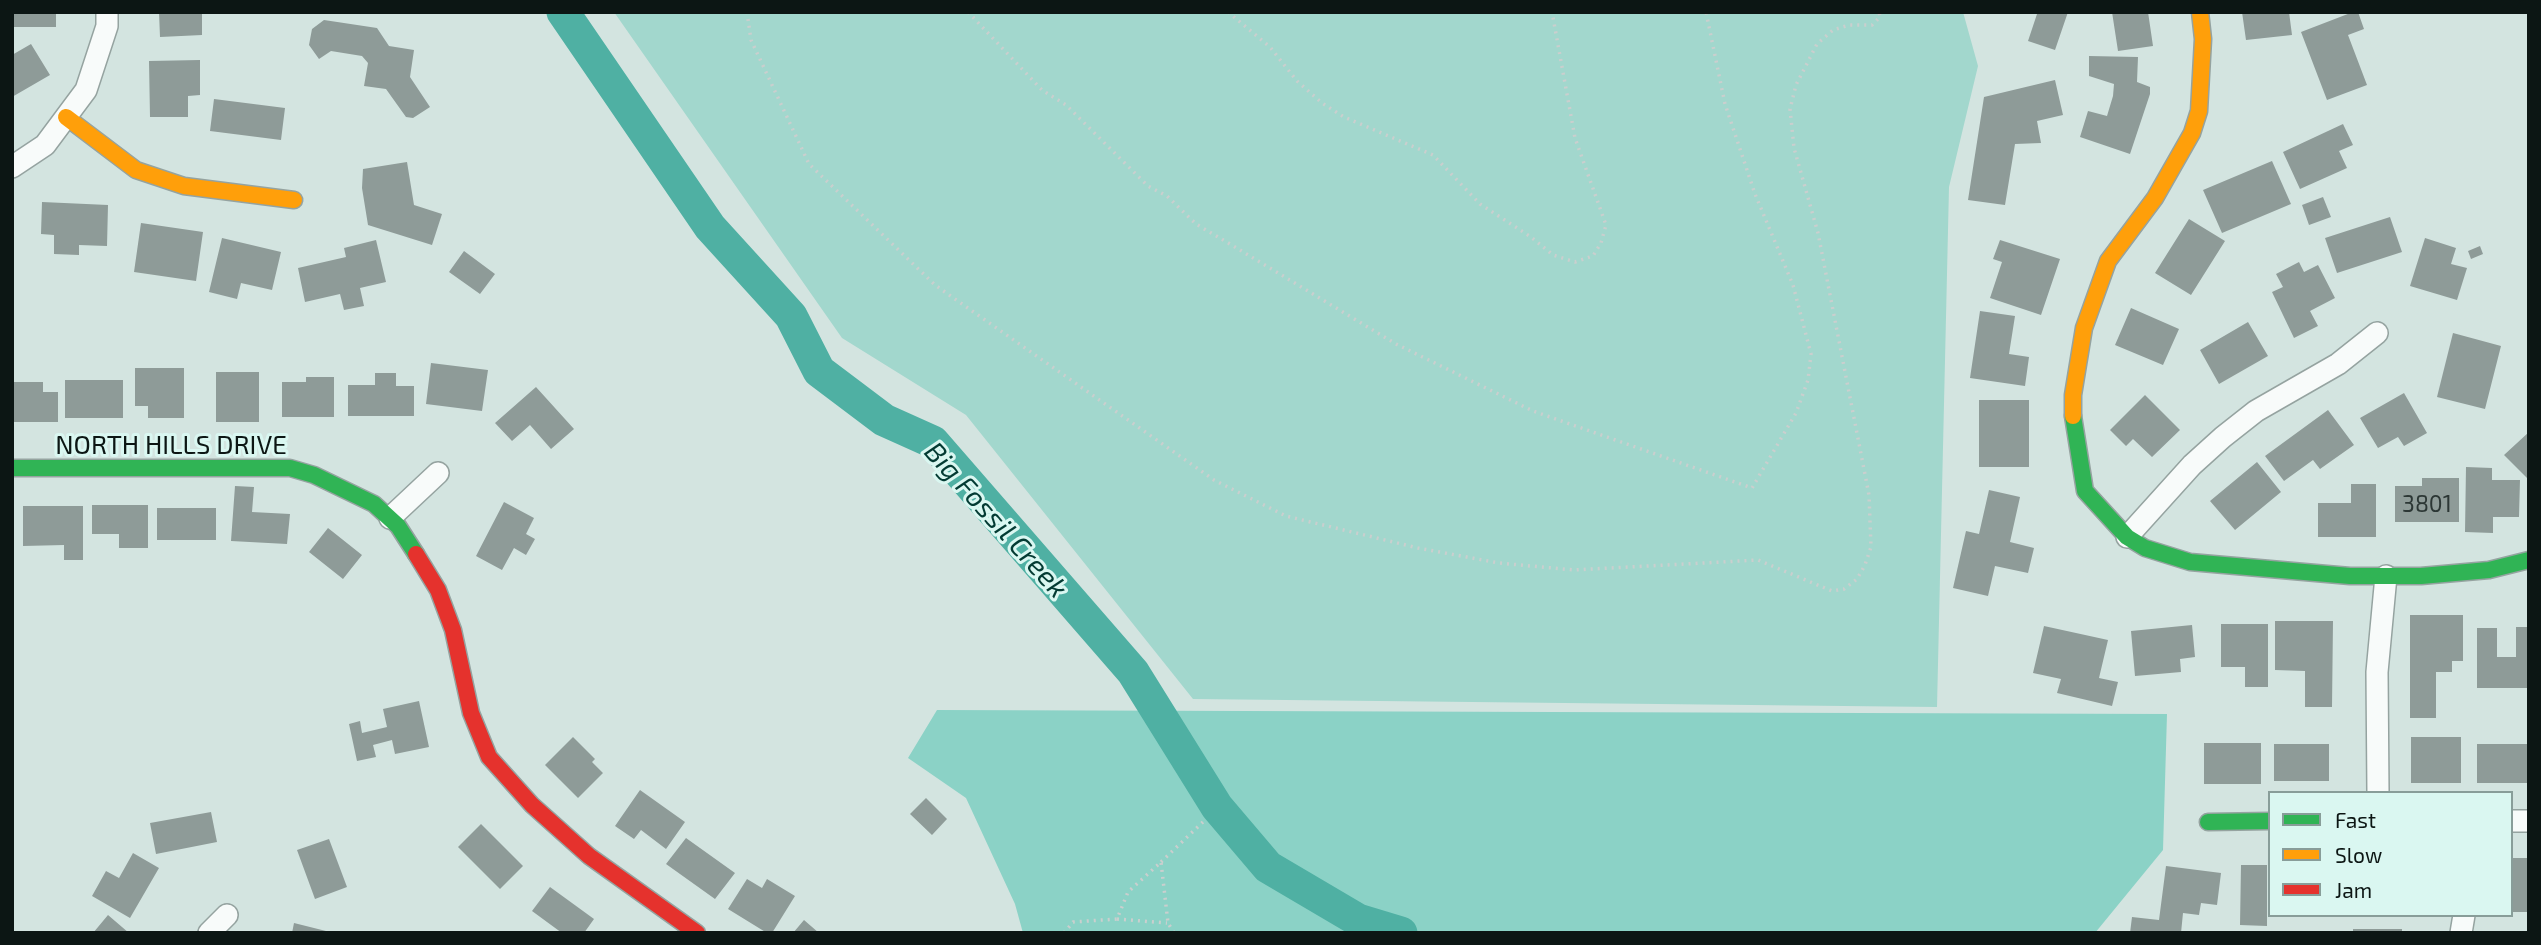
<!DOCTYPE html>
<html>
<head>
<meta charset="utf-8">
<style>
	body { margin:0 }
	#map { position:relative; width:2541px; height:945px; overflow:hidden; background:#d3e4e0; font-family:"Exo 2",sans-serif }
	canvas { display:block }
	.frame { position:absolute; inset:0; border:14px solid #0c1614; pointer-events:none }
	.legend { position:absolute; left:2268px; top:791px; width:245px; height:126px; box-sizing:border-box; background:#daf7f1; border:2px solid #889d99; margin:0; padding:9px 12px; list-style:none; font-size:21px; color:#0c1614 }
	.legend li { display:flex; align-items:center; gap:14px; height:35px }
	.legend b { width:35px; border:2px solid #889d99 }
</style>
</head>
<body>
<div id="map">
<canvas width="2541" height="945"></canvas>
<div class="frame"></div>
<ul class="legend">
<li><b style="height:9px;background:#30b455"></b>Fast</li>
<li><b style="height:9px;background:#ff9f0a"></b>Slow</li>
<li><b style="height:9px;background:#e5322d"></b>Jam</li>
</ul>
</div>
<script>
const context = document.querySelector('canvas').getContext('2d');
context.lineJoin = 'round';
function paint(path, color) { context.fillStyle = color; context.fill(path, 'evenodd'); }
const shape = rows => new Path2D(rows.map(r => 'M' + r).join(''));
function strokePath(path, color, width, dash) { context.strokeStyle = color; context.lineWidth = width; context.lineCap = dash ? 'butt' : 'round'; context.setLineDash(dash || []); context.stroke(path); }
function write(font, color, halo, rows, align = 'center') {
  context.font = font + ' "Exo 2",sans-serif'; context.lineWidth = 6; context.setLineDash([]); context.textBaseline = 'middle'; context.strokeStyle = halo; context.fillStyle = color; for (const [text, x, y, turn = 0] of rows) {
    context.save(); context.translate(x, y); context.rotate((+turn || 0) * Math.PI / 180); context.textAlign = isNaN(turn) ? turn : align; if (halo) context.strokeText(text, 0, 0); context.fillText(text, 0, 0); context.restore();
  }
}
const green = shape([
	[614,12,1963,12,1978,66,1949,187,1937,707,1193,699,966,415,842,338]
]);
const forest = shape([
	[937,710,2167,714,2163,850,2095,933,1023,933,1015,904,966,798,908,758]
]);
const river = shape([
	[563,12,710,227,791,316,819,371,884,420,933,442,1133,672,1217,807,1268,867,1358,920,1401,933]
]);
const building = shape([
	[12,12,56,12,56,27,12,27],
	[159,12,202,12,202,35,160,37],
	[2032,12,2068,12,2055,50,2028,41,2037,14],
	[2112,12,2148,12,2153,46,2118,51],
	[2242,12,2289,12,2292,35,2246,40],
	[2353,12,2358,12,2364,29,2348,35,2367,85,2327,100,2301,32],
	[324,20,377,28,389,46,414,50,410,77,430,107,413,118,406,117,386,89,364,86,368,63,362,56,331,51,319,59,309,45,312,29],
	[31,44,50,75,12,97,12,55],
	[2089,56,2138,57,2137,82,2150,87,2150,94,2130,154,2080,137,2088,111,2107,116,2113,96,2114,84,2089,76],
	[200,60,200,95,188,96,188,117,150,117,149,61],
	[2055,80,2063,115,2037,121,2041,143,2015,144,2005,205,1968,200,1984,97],
	[214,99,285,108,281,140,210,131],
	[2343,124,2353,145,2339,151,2347,168,2300,189,2283,152],
	[2272,161,2291,204,2222,233,2203,190],
	[407,162,414,205,442,214,432,245,368,225,362,188,363,169],
	[2323,197,2331,217,2309,225,2302,205],
	[42,202,108,205,107,246,79,245,79,255,54,254,54,235,41,234],
	[2390,217,2402,252,2337,273,2325,238],
	[2189,219,2225,241,2191,295,2155,273],
	[141,223,203,232,196,281,134,272],
	[222,238,281,252,272,290,241,283,237,299,209,292],
	[2425,238,2456,248,2451,264,2467,268,2457,300,2410,286],
	[376,240,386,282,360,288,364,306,344,310,340,294,305,302,298,268,346,257,344,248],
	[2000,240,2060,259,2041,315,1990,298,2002,262,1993,259],
	[2480,246,2483,254,2471,259,2468,251],
	[464,251,495,274,480,294,449,272],
	[2299,262,2304,272,2318,265,2335,298,2310,311,2318,326,2294,338,2272,292,2283,287,2276,274],
	[2131,308,2179,329,2163,365,2115,345],
	[1980,311,2015,316,2009,354,2029,357,2025,386,1970,378],
	[2248,322,2268,356,2219,384,2200,350],
	[2453,333,2501,346,2485,409,2437,397],
	[431,363,488,370,482,411,426,404],
	[135,368,184,368,184,418,148,418,148,406,135,406],
	[216,372,259,372,259,422,216,422],
	[375,373,396,373,396,386,414,386,414,416,348,416,348,385,375,385],
	[306,377,334,377,334,417,282,417,282,382,306,382],
	[65,380,123,380,123,418,65,418],
	[12,382,43,382,43,392,58,392,58,422,12,422],
	[536,387,574,429,551,449,530,425,512,441,495,423],
	[2404,393,2427,433,2404,446,2398,437,2378,448,2360,418],
	[2145,395,2180,430,2152,457,2133,439,2126,446,2110,430],
	[1979,400,2029,400,2029,467,1979,467],
	[2328,410,2354,445,2320,469,2313,460,2284,481,2265,456],
	[2529,432,2529,480,2504,455],
	[2257,462,2281,492,2235,530,2210,501],
	[2466,467,2492,468,2492,480,2520,480,2519,517,2493,517,2493,533,2465,532],
	[2422,478,2459,478,2459,522,2395,522,2395,486,2422,486],
	[2351,484,2376,484,2376,537,2318,537,2318,503,2351,503],
	[235,486,254,487,252,512,290,514,287,544,231,541],
	[1989,490,2020,497,2010,542,2034,548,2028,573,1995,566,1988,596,1953,588,1966,531,1979,534],
	[504,502,534,518,526,534,535,539,526,555,514,548,502,570,476,556],
	[92,505,148,505,148,548,119,548,119,534,92,534],
	[23,506,83,506,83,560,64,560,64,545,23,546],
	[157,508,216,508,216,540,157,540],
	[328,528,362,555,343,579,309,552],
	[2410,615,2463,615,2463,661,2452,661,2452,672,2436,672,2436,718,2410,718],
	[2275,621,2333,621,2332,707,2305,707,2305,671,2275,670],
	[2221,624,2268,624,2268,687,2245,687,2245,667,2221,667],
	[2192,625,2195,657,2180,659,2181,672,2135,676,2131,631],
	[2044,626,2108,640,2099,678,2118,682,2112,706,2057,693,2061,679,2033,673],
	[2516,627,2529,627,2529,688,2477,688,2477,628,2497,628,2497,657,2516,657],
	[419,701,429,747,395,754,392,740,373,745,376,757,357,761,349,724,360,721,362,733,387,727,383,709],
	[573,737,595,759,592,762,603,773,578,798,545,765],
	[2411,737,2461,737,2461,783,2411,783],
	[2204,743,2261,743,2261,784,2204,784],
	[2274,744,2329,744,2329,781,2274,781],
	[2477,744,2529,744,2529,783,2477,783],
	[640,790,685,822,666,849,641,830,634,839,615,826],
	[926,798,947,819,932,835,910,814],
	[211,812,217,842,156,854,150,823],
	[481,824,523,866,500,889,458,847],
	[686,838,735,873,715,899,666,864],
	[329,839,347,887,315,899,297,850],
	[133,853,159,868,130,918,92,896,106,871,119,878],
	[2511,858,2529,858,2529,912,2511,912],
	[2241,865,2267,865,2267,926,2240,925],
	[2166,866,2221,873,2217,905,2201,903,2199,915,2183,913,2181,933,2130,933,2132,917,2159,920],
	[747,879,762,888,767,879,795,896,772,933,767,933,728,909],
	[550,887,594,919,584,933,562,933,532,911],
	[108,915,129,933,93,933],
	[804,920,819,933,793,933],
	[294,923,330,932,330,933,292,933],
	[2353,929,2402,929,2402,933,2353,933]
]);
const path = shape([
	[747,12,751,40,809,164,935,285,1214,480,1286,516,1418,548,1499,563,1574,570,1758,560,1832,591,1844,589,1857,579,1865,565,1871,547,1869,495,1818,233,1794,148,1790,109,1796,85,1817,44,1833,30,1849,25,1872,25,1880,17,1879,12],
	[968,12,1042,90,1066,105,1148,186,1167,196,1196,224,1235,247,1396,344,1533,411,1752,488,1796,413,1808,380,1811,354,1793,285,1755,194,1725,104,1706,12],
	[1228,12,1270,47,1297,81,1322,103,1344,117,1433,155,1480,204,1531,237,1553,255,1575,262,1593,256,1601,243,1606,225,1575,138,1552,12],
	[1161,862,1205,820],
	[1117,919,1167,923],
	[1064,933,1073,922,1117,919,1128,892,1161,862,1168,923,1174,933]
]);
const street = shape([
	[12,167,45,145,86,90,107,26,107,12],
	[390,518,438,473],
	[2127,537,2192,465,2223,437,2256,411,2338,364,2377,333],
	[2378,793,2377,672,2386,576],
	[2511,821,2529,821],
	[209,933,227,915],
	[2461,933,2464,915]
]);
const fast = shape([
	[2073,416,2085,491,2127,537,2145,548,2190,562,2350,576,2421,576,2489,570,2529,560],
	[12,468,290,468,314,475,374,504,398,526,416,554],
	[2208,822,2270,821]
]);
const slow = shape([
	[66,117,136,170,184,186,294,200],
	[2073,416,2073,395,2084,328,2108,261,2155,198,2192,133,2199,111,2203,39,2200,12]
]);
const jam = shape([
	[416,554,438,590,453,630,471,713,489,757,532,805,589,856,697,933]
]);
const numberNames = [
	["3801",2427,504]
];
const streetNames = [
	["NORTH HILLS DRIVE",171,445]
];
const waterNames = [
	["Big Fossil Creek",996,520,48]
];
paint(green, '#a2d7cd');
paint(forest, '#8bd2c6');
strokePath(river, '#4fb0a3', 33);
paint(building, '#8e9b98');
strokePath(street, '#95a3a0', 24);
strokePath(fast, '#95a3a0', 19);
strokePath(slow, '#95a3a0', 19);
strokePath(jam, '#95a3a0', 19);
strokePath(path, '#cacfce', 3.5, [2, 5]);
strokePath(street, '#f8fbfa', 21);
strokePath(fast, '#30b455', 16);
strokePath(slow, '#ff9f0a', 16);
strokePath(jam, '#e5322d', 16);
write('23px', '#2c3735', null, numberNames);
write('26px', '#0c1614', '#daf7f1', streetNames);
write('italic 28px', '#033b33', '#daf7f1', waterNames);
</script>
</body>
</html>
